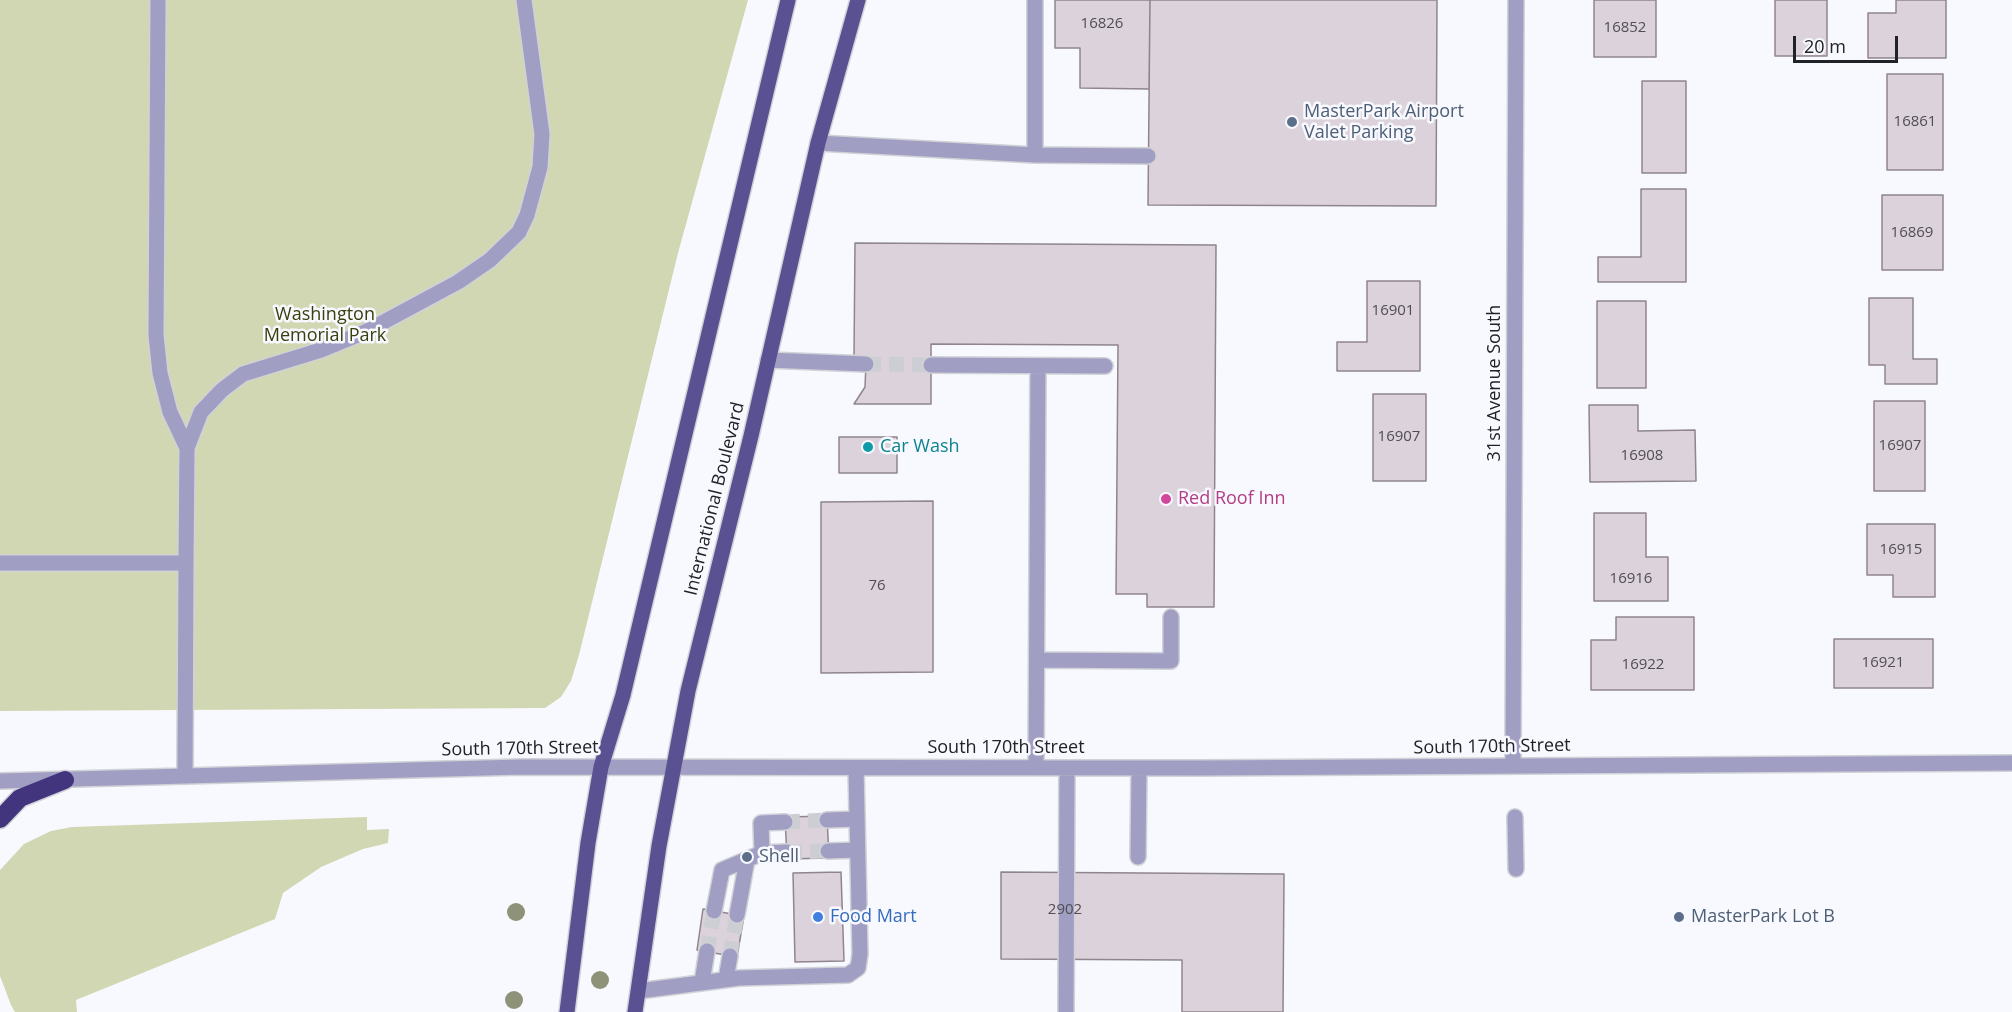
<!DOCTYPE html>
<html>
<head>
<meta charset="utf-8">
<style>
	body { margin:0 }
	#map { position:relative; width:2012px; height:1012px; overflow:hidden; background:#f8f9fe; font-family:"Open Sans",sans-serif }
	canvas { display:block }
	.scale { position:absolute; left:1793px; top:36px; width:105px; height:27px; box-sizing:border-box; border:3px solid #212227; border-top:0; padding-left:8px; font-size:18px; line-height:21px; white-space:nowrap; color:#212227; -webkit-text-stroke:4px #f8f9fe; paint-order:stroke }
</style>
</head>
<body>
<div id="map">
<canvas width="2012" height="1012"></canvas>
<div class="scale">20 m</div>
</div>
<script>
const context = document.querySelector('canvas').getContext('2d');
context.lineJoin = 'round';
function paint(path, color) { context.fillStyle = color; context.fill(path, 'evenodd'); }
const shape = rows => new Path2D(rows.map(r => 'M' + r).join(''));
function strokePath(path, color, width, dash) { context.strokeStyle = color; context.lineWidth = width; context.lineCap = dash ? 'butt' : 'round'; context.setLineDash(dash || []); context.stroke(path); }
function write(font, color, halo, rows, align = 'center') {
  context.font = font + ' "Open Sans",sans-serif'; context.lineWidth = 5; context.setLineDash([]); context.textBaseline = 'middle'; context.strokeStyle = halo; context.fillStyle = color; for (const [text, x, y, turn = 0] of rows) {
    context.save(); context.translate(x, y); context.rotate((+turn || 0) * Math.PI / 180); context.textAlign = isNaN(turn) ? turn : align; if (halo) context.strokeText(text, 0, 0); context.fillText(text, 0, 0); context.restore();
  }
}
const green = shape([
	[0,0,748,0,678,253,579,655,571,681,561,697,545,708,0,711],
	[367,817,367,830,389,829,388,843,363,849,321,867,283,893,275,919,76,1000,77,1012,15,1012,11,1005,0,976,0,870,24,844,51,831,72,827]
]);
const building = shape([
	[1055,0,1150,0,1149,89,1080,88,1080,48,1055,48,1055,0],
	[1150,0,1437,0,1436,206,1148,205,1150,0],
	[1594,0,1656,0,1656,57,1594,57,1594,0],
	[1775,0,1827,0,1827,56,1775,56,1775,0],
	[1896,0,1946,0,1946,58,1868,58,1868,13,1896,13,1896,0],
	[1887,74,1943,74,1943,170,1887,170,1887,74],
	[1642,81,1686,81,1686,173,1642,173,1642,81],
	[1641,189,1686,189,1686,282,1598,282,1598,257,1641,257,1641,189],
	[1882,195,1943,195,1943,270,1882,270,1882,195],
	[855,243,1216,245,1214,607,1147,607,1147,594,1116,594,1118,345,931,344,931,404,854,404,865,387,866,364,866,356,854,356,855,243],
	[1367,281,1420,281,1420,371,1337,371,1337,342,1367,342,1367,281],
	[1869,298,1913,298,1913,359,1937,359,1937,384,1885,384,1885,365,1869,365,1869,298],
	[1597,301,1646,301,1646,388,1597,388,1597,301],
	[1373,394,1426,394,1426,481,1373,481,1373,394],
	[1874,401,1925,401,1925,491,1874,491,1874,401],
	[1589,405,1638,405,1638,431,1695,430,1696,481,1590,482,1589,405],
	[839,437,897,437,897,473,839,473,839,437],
	[933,501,933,672,821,673,821,502,933,501],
	[1594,513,1646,513,1646,557,1668,557,1668,601,1594,601,1594,513],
	[1867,524,1935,524,1935,597,1893,597,1893,575,1867,575,1867,524],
	[1616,617,1694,617,1694,690,1591,690,1591,640,1616,640,1616,617],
	[1834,639,1933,639,1933,688,1834,688,1834,639],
	[827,816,829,858,787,859,785,817,827,816],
	[841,872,844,961,795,962,793,873,841,872],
	[1001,872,1284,874,1283,1012,1182,1012,1182,960,1001,959,1001,872],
	[703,909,744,916,737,957,697,950,703,909]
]);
const minorTunnel = shape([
	[866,364,931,365],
	[785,822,827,820],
	[787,852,828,851],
	[707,951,714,911],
	[730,956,737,915]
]);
const minor = shape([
	[158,0,156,335,160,373,170,412,187,448,186,563],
	[818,143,1035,155,1035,0],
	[1035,155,1148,156],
	[768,360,866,364],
	[931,365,1105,366],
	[187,448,201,412,222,390,243,374,321,350,365,332,458,282,490,260,519,232,527,215,540,167,542,134,524,0],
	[0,563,186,563,185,775],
	[1037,660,1171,661,1171,617],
	[1513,765,1516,0],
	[1036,768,1038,366],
	[0,781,521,767,1202,768,2012,763],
	[1515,817,1516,869],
	[827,820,857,819],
	[828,851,857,850],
	[762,853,761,823,785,822],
	[1138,857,1139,768],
	[714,911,722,870,762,853,787,852],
	[737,915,747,860],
	[726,979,730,956],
	[702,982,707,951],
	[639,991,739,978,848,975,858,968,860,954,856,768],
	[1066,1012,1067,768]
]);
const major = shape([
	[567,1012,588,843,601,767,623,695,788,0],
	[635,1012,659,846,688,691,751,436,818,143,858,0]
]);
const highway = shape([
	[0,819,20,798,65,780]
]);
const trees = [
	[516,912],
	[600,980],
	[514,1000]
];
const markers = [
	[1292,122,6,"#5c6f8a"],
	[868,447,6,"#0f9aa8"],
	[1166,499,6,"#d1479c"],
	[747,857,6,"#5c6f8a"],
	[818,917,6,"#3f7fe0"],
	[1679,917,6,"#5c6f8a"]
];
const numberNames = [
	["16826",1102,24],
	["16852",1625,28],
	["16861",1915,122],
	["16869",1912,233],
	["16901",1393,311],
	["16907",1399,437],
	["16907",1900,446],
	["16908",1642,456],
	["16915",1901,550],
	["16916",1631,579],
	["76",877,586],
	["16921",1883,663],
	["16922",1643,665],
	["2902",1065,910]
];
const serviceNames = [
	["MasterPark Airport",1304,112],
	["Valet Parking",1304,133],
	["Shell",759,857],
	["MasterPark Lot B",1691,917]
];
const parkNames = [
	["Washington",325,315],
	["Memorial Park",325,336]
];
const streetNames = [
	["31st Avenue South",1495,383,-90],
	["International Boulevard",715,499,-76],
	["South 170th Street",1492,747,-1],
	["South 170th Street",1006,748],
	["South 170th Street",520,749,-1]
];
const cultureNames = [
	["Car Wash",880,447]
];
const hotelNames = [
	["Red Roof Inn",1178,499]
];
const shopNames = [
	["Food Mart",830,917]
];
paint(green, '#d0d7b2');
paint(building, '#dcd2db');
strokePath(building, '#8e858d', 1.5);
strokePath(minorTunnel, '#cdced3', 15, [15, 8]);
strokePath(minor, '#d1d2d7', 18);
strokePath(major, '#d1d2d7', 18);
strokePath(highway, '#d1d2d7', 21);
strokePath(minor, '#a09ec3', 15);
strokePath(major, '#595191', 15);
strokePath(highway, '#42357d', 18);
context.fillStyle = '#8e9279';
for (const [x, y] of trees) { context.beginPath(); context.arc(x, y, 9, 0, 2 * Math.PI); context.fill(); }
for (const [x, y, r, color] of markers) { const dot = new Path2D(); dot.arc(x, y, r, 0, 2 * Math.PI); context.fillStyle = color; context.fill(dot); strokePath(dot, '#f8f9fe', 2); }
write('15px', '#504e54', null, numberNames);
write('18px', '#4e5e75', '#f8f9fe', serviceNames, 'left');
write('18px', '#383e0c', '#f8f9fe', parkNames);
write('18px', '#212227', '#f8f9fe', streetNames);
write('18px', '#0d838f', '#f8f9fe', cultureNames, 'left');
write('18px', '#b23c85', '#f8f9fe', hotelNames, 'left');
write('18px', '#366cbe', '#f8f9fe', shopNames, 'left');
</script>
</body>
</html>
